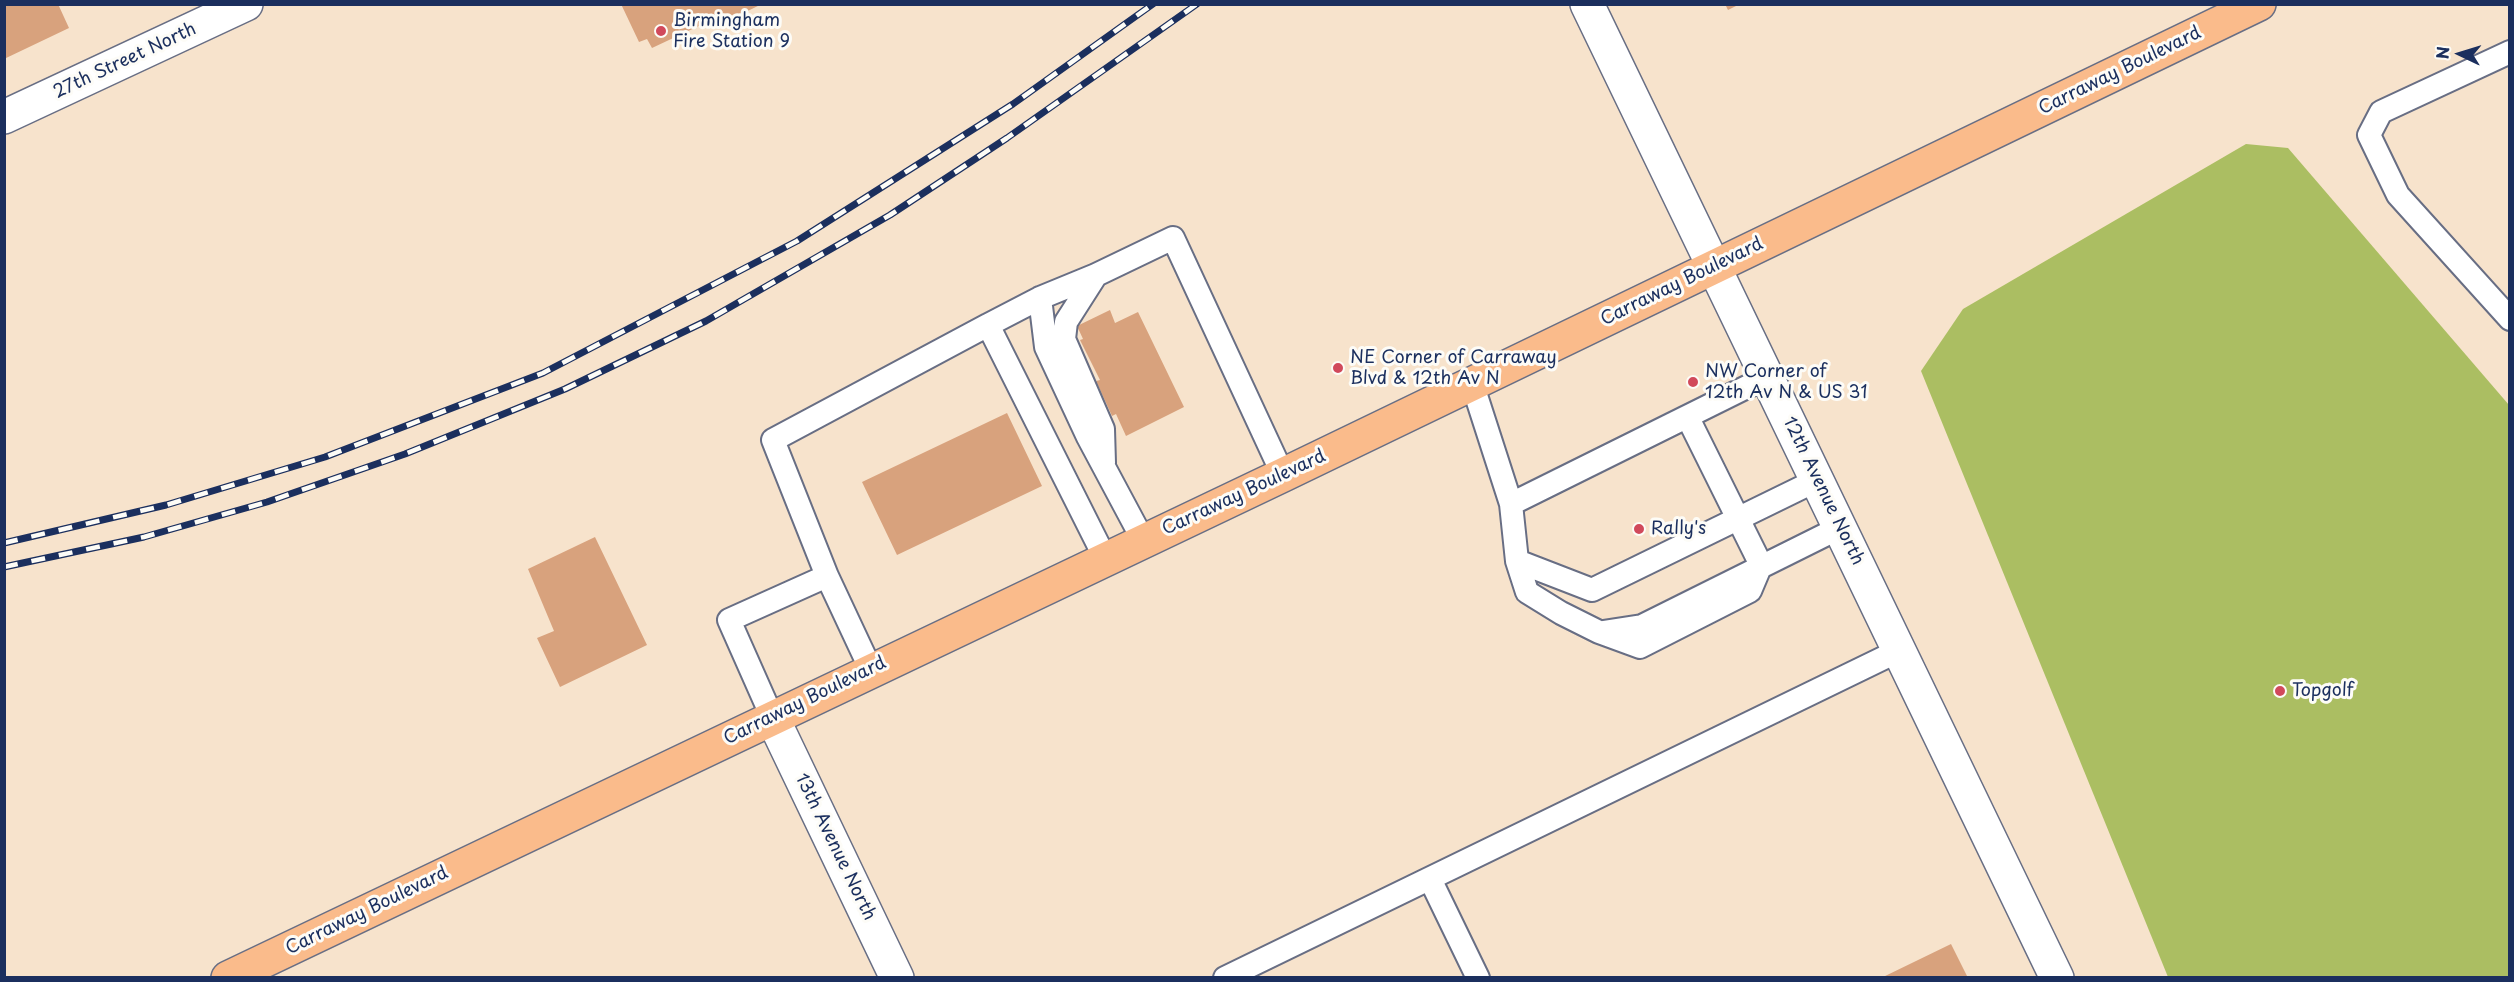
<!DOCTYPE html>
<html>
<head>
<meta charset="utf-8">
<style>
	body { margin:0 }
	#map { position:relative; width:2514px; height:982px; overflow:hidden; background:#f7e3cc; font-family:"Playpen Sans",sans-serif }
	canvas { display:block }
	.frame { position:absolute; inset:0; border:6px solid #1b2f5e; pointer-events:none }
	.north { position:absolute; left:2430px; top:24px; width:60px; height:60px; -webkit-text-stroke:4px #fdfcf7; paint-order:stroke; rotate:274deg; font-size:16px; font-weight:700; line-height:24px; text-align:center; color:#1b2f5e }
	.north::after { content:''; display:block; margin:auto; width:21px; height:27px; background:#1b2f5e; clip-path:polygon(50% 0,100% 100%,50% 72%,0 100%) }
</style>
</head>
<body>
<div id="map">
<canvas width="2514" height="982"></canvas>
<div class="frame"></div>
<div class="north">N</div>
</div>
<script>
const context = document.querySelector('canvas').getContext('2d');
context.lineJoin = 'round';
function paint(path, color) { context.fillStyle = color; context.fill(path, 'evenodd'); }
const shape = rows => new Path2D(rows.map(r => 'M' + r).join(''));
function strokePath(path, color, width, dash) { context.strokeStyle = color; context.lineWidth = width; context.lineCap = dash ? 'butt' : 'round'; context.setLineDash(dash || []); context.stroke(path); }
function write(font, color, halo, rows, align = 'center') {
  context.font = font + ' "Playpen Sans",sans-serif'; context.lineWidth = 6; context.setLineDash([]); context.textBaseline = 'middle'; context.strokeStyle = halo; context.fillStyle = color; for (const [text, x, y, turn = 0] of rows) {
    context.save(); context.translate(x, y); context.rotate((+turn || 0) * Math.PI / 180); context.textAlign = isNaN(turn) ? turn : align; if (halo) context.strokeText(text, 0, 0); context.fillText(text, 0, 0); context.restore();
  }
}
const green = shape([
	[2246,144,2288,148,2509,405,2509,977,2168,977,1921,371,1963,309]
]);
const building = shape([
	[4,4,58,4,69,28,4,59],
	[621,4,762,4,723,23,720,16,652,48,647,39,639,42],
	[1725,4,1740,4,1728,10],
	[1110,310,1115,323,1138,312,1184,407,1126,436,1116,414,1112,416,1096,381,1100,380,1080,340,1083,339,1077,326],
	[1007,413,1042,486,897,555,862,482],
	[595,537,647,645,560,687,537,638,554,631,528,569],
	[1951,944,1968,978,1881,978]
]);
const service = shape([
	[2510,52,2381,112,2369,135,2398,195,2510,319],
	[1096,275,1066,322,1064,339,1103,429,1104,463],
	[1040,298,1046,347,1088,437,1143,540],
	[988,325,1040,298,1096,275,1173,238,1283,475],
	[1472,383,1511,504,1517,561,1527,592,1561,613,1599,632,1640,647,1750,591,1761,565],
	[1688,418,1761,565],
	[1511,504,1767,377],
	[1517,561,1592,590,1817,480],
	[1603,632,1642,626,1841,527],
	[871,670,827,576,773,440,988,325,1105,558],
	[772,717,729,620,827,576],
	[1430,879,1478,978],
	[1225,978,1900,650]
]);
const minor = shape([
	[4,117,246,4],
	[772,717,897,978]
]);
const tertiary = shape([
	[1587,4,2057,978]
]);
const primary = shape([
	[228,978,1283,475,2259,4]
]);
const rail = shape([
	[4,543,166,505,325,457,543,373,797,241,1013,104,1153,4],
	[4,567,144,537,267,502,405,454,565,389,706,321,890,215,1007,138,1197,4]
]);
const markers = [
	[661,31,6,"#d1495b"],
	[1338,368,6,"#d1495b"],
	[1693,382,6,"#d1495b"],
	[1639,529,6,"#d1495b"],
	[2280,691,6,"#d1495b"]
];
const poiNames = [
	["Birmingham",673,21],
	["Fire Station 9",673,42],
	["NE Corner of Carraway",1350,358],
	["Blvd & 12th Av N",1350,379],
	["NW Corner of",1705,372],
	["12th Av N & US 31",1705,393],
	["Rally's",1651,529],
	["Topgolf",2292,691]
];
const streetNames = [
	["27th Street North",125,61,-25],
	["Carraway Boulevard",2120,71,-26],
	["Carraway Boulevard",1682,282,-26],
	["12th Avenue North",1823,491,64],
	["Carraway Boulevard",1244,493,-25],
	["Carraway Boulevard",805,701,-26],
	["13th Avenue North",835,847,64],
	["Carraway Boulevard",367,911,-26]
];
paint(green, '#abbe62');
paint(building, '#d8a27d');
strokePath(service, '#686e84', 26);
strokePath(minor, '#686e84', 36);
strokePath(tertiary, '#686e84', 36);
strokePath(primary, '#686e84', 36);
strokePath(service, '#fff', 22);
strokePath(minor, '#fff', 33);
strokePath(tertiary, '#fff', 33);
strokePath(primary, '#fabb8b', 33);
strokePath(rail, '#1b2f5e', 7);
strokePath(rail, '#fdfcf7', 4.5, [14]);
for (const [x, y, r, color] of markers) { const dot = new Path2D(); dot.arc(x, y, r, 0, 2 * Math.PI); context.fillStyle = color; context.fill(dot); strokePath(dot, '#fdfcf7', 2); }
write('18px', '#1b2f5e', '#fdfcf7', poiNames, 'left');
write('18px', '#1b2f5e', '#fdfcf7', streetNames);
</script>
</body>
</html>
